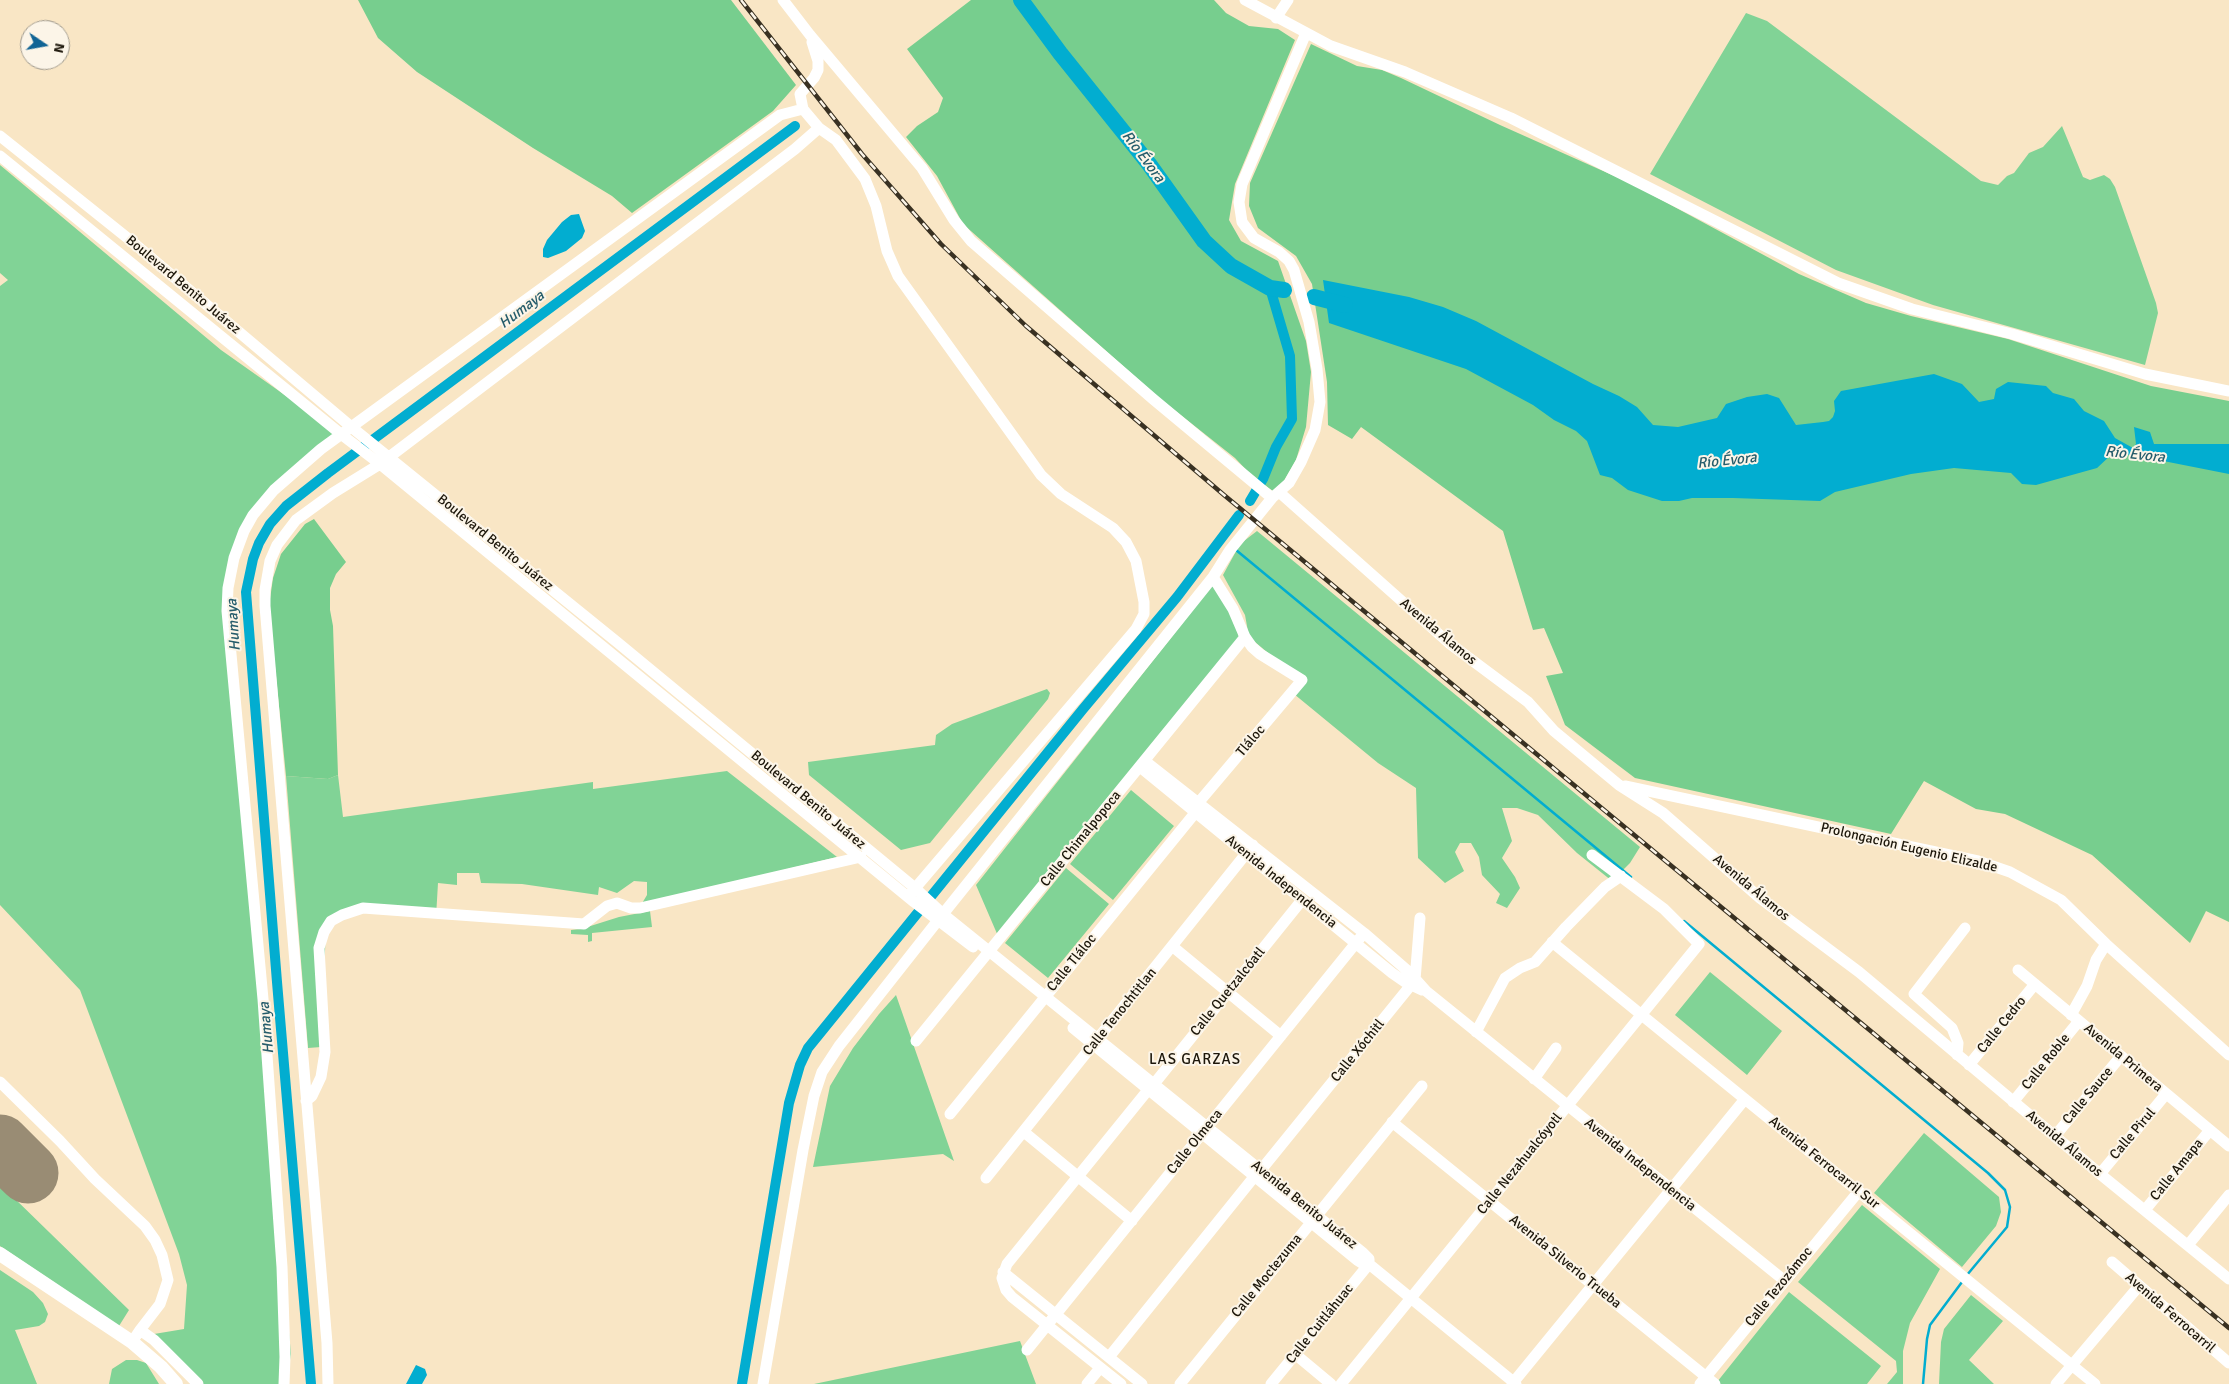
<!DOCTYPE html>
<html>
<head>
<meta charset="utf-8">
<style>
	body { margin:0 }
	#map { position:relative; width:2229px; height:1384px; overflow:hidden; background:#f9e6c5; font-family:Signika,sans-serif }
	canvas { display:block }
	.north { position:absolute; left:20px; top:20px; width:50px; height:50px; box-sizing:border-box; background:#fcf5e8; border:1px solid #a29c8f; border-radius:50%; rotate:102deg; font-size:14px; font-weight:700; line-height:20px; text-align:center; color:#1c160a }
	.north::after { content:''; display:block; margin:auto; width:18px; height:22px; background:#116495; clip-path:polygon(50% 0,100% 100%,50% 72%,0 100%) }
</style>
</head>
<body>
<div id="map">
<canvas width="2229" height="1384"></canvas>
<div class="north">N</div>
</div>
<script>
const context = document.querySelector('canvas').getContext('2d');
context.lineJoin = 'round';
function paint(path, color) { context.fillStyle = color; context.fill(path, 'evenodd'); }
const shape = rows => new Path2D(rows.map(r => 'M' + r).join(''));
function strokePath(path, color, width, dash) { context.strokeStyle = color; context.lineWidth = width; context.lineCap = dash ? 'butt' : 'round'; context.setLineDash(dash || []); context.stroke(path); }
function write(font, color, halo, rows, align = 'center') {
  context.font = font + ' Signika,sans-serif'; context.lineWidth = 4; context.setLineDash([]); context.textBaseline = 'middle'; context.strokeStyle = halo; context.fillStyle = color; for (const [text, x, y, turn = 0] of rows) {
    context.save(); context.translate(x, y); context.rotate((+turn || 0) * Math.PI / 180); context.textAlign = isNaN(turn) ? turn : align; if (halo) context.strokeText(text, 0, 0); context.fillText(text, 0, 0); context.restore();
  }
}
const green = shape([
	[1746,13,1767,21,1981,181,1998,185,2007,176,2014,173,2029,153,2043,147,2062,126,2083,177,2090,180,2104,175,2110,179,2115,187,2156,303,2158,313,2145,365,1933,305,1836,270,1650,174],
	[0,165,221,350,340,434,252,515,227,587,268,1105,291,1354,286,1384,195,1384,148,1335,184,1329,187,1285,179,1254,80,990,0,905,0,286,8,280,0,273],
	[1257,531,1640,847,1630,863,1612,881,1577,853,1538,815,1517,808,1502,808,1512,841,1502,858,1515,877,1520,888,1507,908,1496,903,1500,894,1482,875,1479,857,1471,843,1460,843,1455,852,1464,871,1445,883,1418,858,1416,788,1378,763,1294,694,1306,680,1274,658,1249,637,1245,615,1223,575,1240,544],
	[1215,582,1233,615,1239,637,998,936,976,885],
	[1047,689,1050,693,1048,699,930,843,901,850,809,775,808,762,935,745,936,735,952,724],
	[727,771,837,857,641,905,647,895,647,882,634,881,617,893,599,887,598,895,522,884,481,883,479,873,457,873,457,885,438,883,436,917,367,910,326,927,321,1047,308,1048,286,776,328,779,338,775,343,817,593,782,593,789],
	[1131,790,1174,826,1113,900,1070,864],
	[1066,868,1109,904,1048,978,1005,943],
	[650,911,652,927,592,933,592,941,588,942,588,935,571,934,571,930,581,929,619,917],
	[1710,972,1782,1031,1747,1075,1675,1015],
	[896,995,954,1161,943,1154,813,1167,830,1086,853,1048,879,1014],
	[1924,1133,1999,1197,2001,1212,1996,1226,1962,1267,1874,1193],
	[0,1160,21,1181,10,1194,129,1310,119,1326,0,1246],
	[1862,1205,1940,1269,1910,1323,1903,1351,1903,1384,1887,1384,1897,1372,1896,1361,1798,1282],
	[0,1270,33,1292,43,1303,48,1314,45,1322,39,1326,15,1330,37,1384,0,1384],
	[1789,1292,1881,1366,1867,1384,1719,1384,1717,1382],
	[1971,1295,2003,1321,1969,1360,1994,1384,1939,1384,1941,1342,1944,1329],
	[1020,1341,1036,1384,814,1384],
	[126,1360,137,1360,146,1363,159,1384,109,1384,112,1369]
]);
const forest = shape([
	[358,0,731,0,796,85,773,111,632,213,612,196,533,148,417,72,378,38],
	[971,0,1214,0,1226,13,1249,26,1278,29,1295,40,1235,184,1229,220,1241,241,1278,261,1306,341,1311,372,1306,427,1296,460,1284,481,1273,491,1254,478,1235,458,1158,397,963,224,937,176,906,137,917,126,938,112,943,98,907,49],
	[1311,44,1357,66,1382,70,1401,78,1500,125,1630,183,1799,274,1866,303,1911,316,2008,339,2151,386,2229,401,2229,922,2206,911,2190,943,2092,855,2005,814,1976,809,1924,781,1891,834,1635,778,1565,725,1546,676,1563,673,1544,628,1533,630,1503,531,1361,427,1352,439,1328,425,1327,382,1312,284,1296,256,1258,228,1249,206,1250,183],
	[314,519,346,562,336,574,330,588,330,610,333,626,338,775,328,779,286,776,269,606,273,578,281,554,305,524]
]);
const water = shape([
	[579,214,585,231,582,238,566,251,548,258,543,257,543,249,547,240,562,222,571,215],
	[1323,280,1409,297,1443,307,1476,321,1593,384,1619,396,1637,407,1653,425,1678,427,1717,418,1726,404,1747,397,1767,394,1779,398,1796,425,1823,422,1829,421,1833,417,1835,411,1834,401,1841,391,1934,374,1962,384,1979,402,1994,399,1996,389,2008,382,2046,386,2053,393,2074,399,2084,411,2104,421,2115,438,2133,448,2136,444,2134,427,2150,432,2154,444,2229,444,2229,474,2133,455,2112,454,2097,468,2036,485,2022,484,2011,473,1954,468,1911,474,1835,492,1820,501,1733,498,1692,498,1679,501,1662,501,1628,490,1612,478,1600,475,1587,441,1576,431,1554,420,1533,405,1466,369,1329,323],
	[416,1365,425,1369,427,1375,422,1384,406,1384]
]);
const stream = shape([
	[1236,550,1631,877],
	[1684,921,1988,1173,2005,1190,2010,1207,2007,1227,1967,1275],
	[1923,1384,1927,1339,1930,1325,1962,1282]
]);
const canal = shape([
	[1250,501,1263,479,1276,447,1292,419,1290,356,1270,288],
	[311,1384,277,982,246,592,253,559,259,543,270,524,286,506,328,473,795,126],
	[742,1384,789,1103,800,1065,808,1048,1083,709,1177,597,1239,515]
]);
const river = shape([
	[1021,0,1060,53,1149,164,1204,241,1231,266,1270,288,1284,290],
	[1314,297,1345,305]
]);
const runway = shape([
	[0,1145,28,1173]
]);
const minor = shape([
	[783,0,810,35,922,168,954,220,971,241,1153,399,1272,498],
	[1245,0,1331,46,1405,72,1511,118,1838,283,1912,309,2012,334,2145,374,2229,391],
	[1276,18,1288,0],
	[803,109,800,94,814,78,818,70,818,61,812,42],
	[819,128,836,140,865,179,876,206,887,251,898,276,1041,475,1061,494,1113,528,1126,542,1136,561,1144,602,1144,614,1136,629,911,893],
	[0,136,130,240,355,430,617,642,915,888,943,914,1362,1252,1369,1259,1369,1264],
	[0,156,342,435,380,464,914,902,973,947],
	[1279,492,1449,643,1528,702,1554,731,1619,785,1663,813,1760,898,1859,972,2100,1174,2229,1279],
	[1145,761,1364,933,1409,972,1426,991,1785,1281],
	[1140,767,1392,973,1405,982,1422,990],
	[1625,786,1978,861,2010,872,2061,900,2106,944,2229,1055],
	[1199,802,1302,680,1260,654,1252,647,1245,637,1233,609,1213,577],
	[1552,942,2095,1384],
	[1172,946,1281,1036],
	[2018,970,2229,1146],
	[2071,1015,2087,986,2096,960,2106,944],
	[1073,1028,1357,1260,1365,1265,1369,1264],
	[1476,1032,1505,978,1520,968,1535,962,1566,927,1605,887,1621,876],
	[916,1041,1245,637],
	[1957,1055,1958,1043,1952,1028,1914,994,1965,928],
	[1969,1065,2035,984],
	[1534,1079,1556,1048],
	[0,1082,60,1141,95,1179,145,1226,155,1240,162,1255,168,1280,160,1304,140,1330],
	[1154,1084,1302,900],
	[306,1101,312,1096,321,1077,325,1052,319,948,324,932,331,921,342,915,363,908,584,924,607,906,617,903,631,908,640,908,861,857],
	[2013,1102,2079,1021],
	[950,1114,1195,813],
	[1392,1122,1715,1384],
	[1024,1132,1132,1221],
	[2055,1136,2121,1056],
	[1261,1170,1415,980,1420,918],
	[2100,1174,2166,1094],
	[986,1178,1253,845],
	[2145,1210,2210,1130],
	[2188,1245,2229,1195],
	[2112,1262,2229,1363],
	[1369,1264,1516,1384],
	[1003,1272,1142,1384],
	[136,1336,140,1330,154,1340,198,1384],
	[1027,1350,1364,933],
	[1295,1354,1331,1384],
	[1109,1357,1254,1177],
	[284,1384,285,1357,282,1267,263,999,227,611,228,588,234,558,244,531,253,515,274,490,321,449,780,115,803,109,819,128,795,149,380,464,333,493,296,520,277,545,270,561,265,590,265,606,327,1343,328,1384],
	[763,1384,803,1150,814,1096,822,1072,839,1046,943,914,1213,577,1230,550,1272,498,1289,483,1301,462,1315,430,1320,402,1317,369,1309,322,1294,270,1289,261,1279,252,1254,238,1242,222,1239,202,1242,184,1306,33],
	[1087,1384,1100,1368],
	[1121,1384,1012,1297,1006,1290,1002,1278,1007,1264,1148,1090],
	[1180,1384,1422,1086],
	[1271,1384,1369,1264],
	[1341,1384,1699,944,1664,909,1592,855],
	[1512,1384,1745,1099],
	[1700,1384,1859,1191],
	[2056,1384,2139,1286]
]);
const major = shape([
	[0,1254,132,1342,161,1367,176,1384]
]);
const rail = shape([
	[741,0,862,154,941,244,1026,326,1224,495,2229,1328]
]);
const streetNames = [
	["Boulevard Benito Juárez",183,285,40],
	["Boulevard Benito Juárez",495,543,39],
	["Avenida Álamos",1438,632,40],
	["Tláloc",1251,741,-50],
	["Boulevard Benito Juárez",808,800,40],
	["Calle Chimalpopoca",1081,839,-51],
	["Prolongación Eugenio Elizalde",1909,848,13],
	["Avenida Independencia",1281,882,39],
	["Avenida Álamos",1751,888,40],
	["Calle Tláloc",1072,963,-51],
	["Calle Quetzalcóatl",1228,992,-51],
	["Calle Tenochtitlan",1120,1012,-51],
	["Calle Cedro",2002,1025,-51],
	["Calle Xóchitl",1358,1051,-51],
	["Avenida Primera",2123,1058,40],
	["Calle Roble",2046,1062,-51],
	["Calle Sauce",2088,1096,-50],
	["Calle Pirul",2133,1134,-50],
	["Calle Olmeca",1195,1142,-51],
	["Avenida Álamos",2064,1144,40],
	["Avenida Ferrocarril Sur",1824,1163,39],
	["Calle Nezahualcóyotl",1520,1164,-51],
	["Avenida Independencia",1640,1165,39],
	["Calle Amapa",2177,1170,-51],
	["Avenida Benito Juárez",1304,1205,39],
	["Avenida Silverio Trueba",1565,1262,39],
	["Calle Moctezuma",1267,1276,-51],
	["Calle Tezozómoc",1779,1287,-51],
	["Avenida Ferrocarril",2170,1313,41],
	["Calle Cuitláhuac",1320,1324,-51]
];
const waterNames = [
	["Río Évora",1143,157,53],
	["Humaya",522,310,-37],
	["Río Évora",2135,455,6],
	["Río Évora",1727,461,-6],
	["Humaya",234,625,-94],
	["Humaya",267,1028,-95]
];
const neighbourhoodNames = [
	["LAS GARZAS",1195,1060]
];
paint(green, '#81d396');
paint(forest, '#77ce8e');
paint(water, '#02add0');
strokePath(stream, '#02add0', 2.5);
strokePath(canal, '#02add0', 10);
strokePath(river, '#02add0', 16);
strokePath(runway, '#998c74', 61);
strokePath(minor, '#fff', 11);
strokePath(major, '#fff', 14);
strokePath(rail, '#393122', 4.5);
strokePath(rail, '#fcf5e8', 2.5, [8]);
write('14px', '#1c160a', '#fcf5e8', streetNames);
write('italic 15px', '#255c6b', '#fcf5e8', waterNames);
context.letterSpacing = '1px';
write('15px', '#1c160a', '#fcf5e8', neighbourhoodNames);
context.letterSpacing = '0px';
</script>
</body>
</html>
